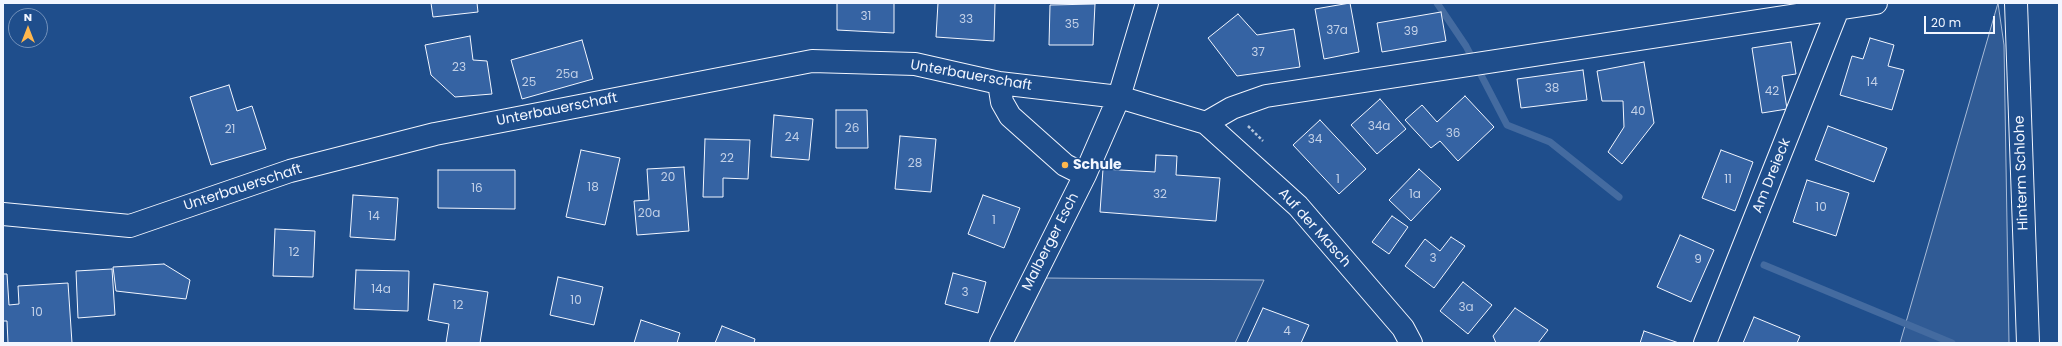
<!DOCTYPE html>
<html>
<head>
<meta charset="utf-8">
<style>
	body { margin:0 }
	#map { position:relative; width:2062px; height:346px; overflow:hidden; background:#1f4e8c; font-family:Poppins,sans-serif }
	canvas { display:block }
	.frame { position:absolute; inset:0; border:4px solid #f2f6ff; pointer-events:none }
	.north { position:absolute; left:8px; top:8px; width:40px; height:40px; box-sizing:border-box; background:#1f4e8c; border:1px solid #7391ba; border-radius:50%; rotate:0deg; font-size:11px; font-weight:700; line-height:16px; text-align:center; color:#f2f6ff }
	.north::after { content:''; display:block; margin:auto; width:14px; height:18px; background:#ffb74d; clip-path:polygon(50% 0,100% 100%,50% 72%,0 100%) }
	.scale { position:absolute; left:1924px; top:16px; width:71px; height:18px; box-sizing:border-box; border:2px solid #f2f6ff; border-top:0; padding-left:5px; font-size:12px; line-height:14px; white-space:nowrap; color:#f2f6ff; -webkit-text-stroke:3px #1f4e8c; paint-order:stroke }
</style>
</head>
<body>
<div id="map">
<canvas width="2062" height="346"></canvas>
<div class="frame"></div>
<div class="north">N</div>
<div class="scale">20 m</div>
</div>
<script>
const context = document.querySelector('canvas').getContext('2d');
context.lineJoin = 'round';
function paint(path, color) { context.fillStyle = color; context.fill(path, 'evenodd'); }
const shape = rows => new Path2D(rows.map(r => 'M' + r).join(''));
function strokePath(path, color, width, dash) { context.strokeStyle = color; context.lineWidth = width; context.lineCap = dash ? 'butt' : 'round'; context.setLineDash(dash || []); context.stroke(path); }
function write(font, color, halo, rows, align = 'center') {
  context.font = font + ' Poppins,sans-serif'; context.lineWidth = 3; context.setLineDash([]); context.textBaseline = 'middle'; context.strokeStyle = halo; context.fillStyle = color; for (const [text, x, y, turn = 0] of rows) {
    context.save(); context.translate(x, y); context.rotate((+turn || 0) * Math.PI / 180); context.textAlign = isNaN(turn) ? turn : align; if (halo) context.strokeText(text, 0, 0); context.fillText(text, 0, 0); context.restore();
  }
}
const built = shape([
	[1998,3,2004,45,2009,343,1900,343,1998,3],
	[1044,278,1264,280,1235,343,1009,343,1044,278]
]);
const stream = shape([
	[1437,3,1466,46,1507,125,1550,142,1619,197],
	[1764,265,1952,343]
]);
const building = shape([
	[431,3,477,3,478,12,433,17,431,3],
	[837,3,894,3,894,33,837,30,837,3],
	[938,3,995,3,994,41,936,37,938,3],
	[1350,3,1359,52,1324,59,1315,9,1350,3],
	[1095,4,1093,45,1049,45,1050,5,1095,4],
	[1441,12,1446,41,1382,52,1377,23,1441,12],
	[1238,14,1257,35,1294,29,1300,67,1237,76,1208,38,1238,14],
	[470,36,473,60,487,61,492,94,455,97,431,75,425,45,470,36],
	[1870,38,1894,45,1888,66,1904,70,1892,110,1840,95,1852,56,1863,59,1870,38],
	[582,40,593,79,522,99,511,60,582,40],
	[1791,42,1796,74,1782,76,1787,109,1762,113,1752,48,1791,42],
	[1644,62,1654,123,1622,164,1608,152,1624,127,1623,101,1602,101,1597,71,1644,62],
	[1583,70,1587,100,1521,108,1517,79,1583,70],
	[229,85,237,111,252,106,266,149,211,165,190,97,229,85],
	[1465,96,1494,127,1458,161,1440,141,1431,148,1405,120,1422,105,1437,122,1465,96],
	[1380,99,1406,129,1377,154,1351,125,1380,99],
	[836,110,867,110,868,148,836,148,836,110],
	[774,115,813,119,809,160,771,157,774,115],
	[1320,120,1366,169,1339,194,1293,145,1320,120],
	[1828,126,1887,148,1874,182,1815,160,1828,126],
	[900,136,936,139,931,192,895,189,900,136],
	[705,139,750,140,748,179,723,178,723,197,703,197,705,139],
	[581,150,620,158,605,225,566,217,581,150],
	[1721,150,1753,162,1735,211,1702,198,1721,150],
	[1156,155,1177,156,1176,175,1220,178,1216,221,1100,212,1103,169,1155,172,1156,155],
	[684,167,689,231,637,235,634,201,649,200,647,169,684,167],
	[1419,169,1441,189,1411,221,1389,200,1419,169],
	[438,170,515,170,515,209,438,208,438,170],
	[1807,180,1849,193,1836,236,1793,222,1807,180],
	[353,195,398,198,395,240,350,237,353,195],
	[983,195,1020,208,1004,248,968,234,983,195],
	[1392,216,1408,227,1389,254,1372,242,1392,216],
	[275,229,315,231,313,277,273,276,275,229],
	[1680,235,1714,250,1691,302,1657,287,1680,235],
	[1451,237,1465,246,1434,288,1405,266,1425,239,1440,251,1451,237],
	[164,264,190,280,186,299,116,291,113,267,164,264],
	[112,269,115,315,78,318,76,271,112,269],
	[356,270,409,271,408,311,354,309,356,270],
	[953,273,986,282,978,313,945,304,953,273],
	[3,274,7,274,9,305,19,304,18,286,68,283,72,343,8,343,7,321,3,321,3,274],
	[558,277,603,287,594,325,550,315,558,277],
	[1463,282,1492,305,1468,334,1440,311,1463,282],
	[434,284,488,292,480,343,446,343,449,324,428,320,434,284],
	[1263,308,1309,325,1301,343,1247,343,1263,308],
	[1515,308,1548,330,1538,343,1496,343,1493,336,1515,308],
	[1754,317,1800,336,1797,343,1743,343,1754,317],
	[641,320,680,333,677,343,634,343,641,320],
	[722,326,755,339,754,343,715,343,722,326],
	[1644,331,1679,343,1640,343,1644,331]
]);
const path = shape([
	[1248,126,1263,141]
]);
const minor = shape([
	[2016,3,2028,343],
	[999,83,1002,102,1010,116,1065,165,1085,175],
	[1206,123,1232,108,1266,96,1876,3],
	[3,214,130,226,290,171,435,134,812,61,915,64,999,83,1119,97,1206,123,1298,206,1403,328,1411,343],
	[1001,343,1085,175,1119,97,1147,3],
	[1705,343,1838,9]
]);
const markers = [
	[1065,165,4,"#ffb74d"]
];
const numberNames = [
	["31",866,17],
	["33",966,20],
	["35",1072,25],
	["37a",1337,31],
	["39",1411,32],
	["37",1258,53],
	["23",459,68],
	["25a",567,75],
	["25",529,83],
	["14",1872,83],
	["38",1552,89],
	["42",1772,92],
	["40",1638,112],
	["34a",1379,127],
	["26",852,129],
	["21",230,130],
	["36",1453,134],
	["24",792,138],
	["34",1315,140],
	["22",727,159],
	["28",915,164],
	["20",668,178],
	["1",1338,180],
	["11",1728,180],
	["18",593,188],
	["16",477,189],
	["32",1160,195],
	["1a",1415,195],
	["10",1821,208],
	["20a",649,214],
	["14",374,217],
	["1",994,221],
	["12",294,253],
	["3",1433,259],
	["9",1698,260],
	["14a",381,290],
	["3",965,293],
	["10",576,301],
	["12",458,306],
	["3a",1466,308],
	["10",37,313],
	["4",1287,332]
];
const streetNames = [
	["Unterbauerschaft",971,76,10],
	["Unterbauerschaft",557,110,-11],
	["Hinterm Schlohe",2022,173,-92],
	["Am Dreieck",1772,176,-68],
	["Unterbauerschaft",243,188,-18],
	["Auf der Masch",1314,228,48],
	["Malberger Esch",1051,242,-63]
];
const poiNames = [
	["Schule",1073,165]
];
paint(built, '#305b95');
strokePath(built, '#a8bbd7', 1);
strokePath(stream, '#446ba0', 7);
paint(building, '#3563a3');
strokePath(building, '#f2f6ff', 1);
strokePath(minor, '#f2f6ff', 24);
strokePath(path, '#b3c4dc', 2.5, [3, 2]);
strokePath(minor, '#1f4e8c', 22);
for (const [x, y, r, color] of markers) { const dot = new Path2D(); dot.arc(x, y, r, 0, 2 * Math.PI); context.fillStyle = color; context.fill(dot); strokePath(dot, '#1f4e8c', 1.5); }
write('12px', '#c3d1e8', null, numberNames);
write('14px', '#f2f6ff', '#1f4e8c', streetNames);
write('bold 14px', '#f2f6ff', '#1f4e8c', poiNames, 'left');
</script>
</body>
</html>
